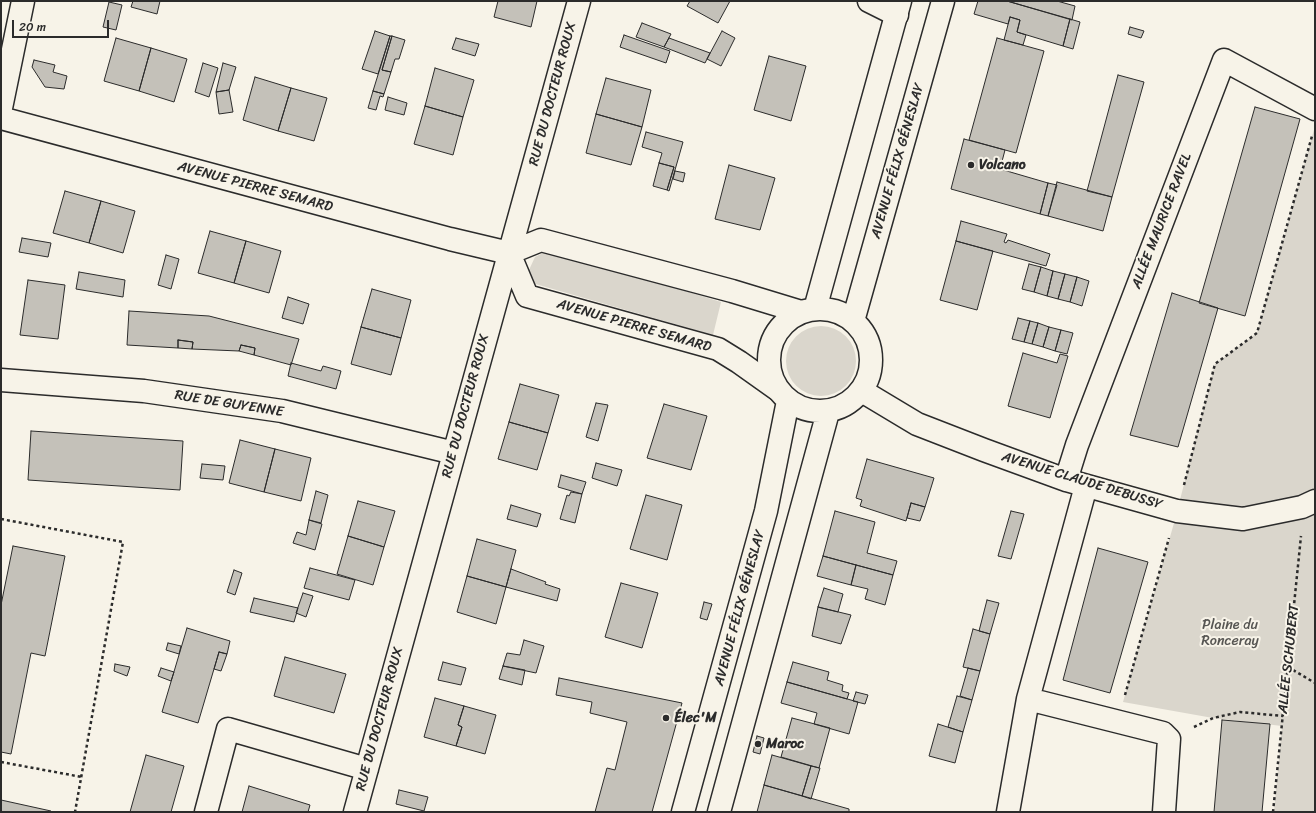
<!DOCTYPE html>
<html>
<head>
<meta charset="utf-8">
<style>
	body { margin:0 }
	#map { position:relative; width:1316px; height:813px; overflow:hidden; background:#f7f3e8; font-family:Sriracha,sans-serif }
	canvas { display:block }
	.frame { position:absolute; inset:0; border:2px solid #2b2b2b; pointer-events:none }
	.scale { position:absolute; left:12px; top:20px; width:97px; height:18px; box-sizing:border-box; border:2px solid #2b2b2b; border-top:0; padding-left:5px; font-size:12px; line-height:14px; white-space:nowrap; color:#2b2b2b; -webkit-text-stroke:3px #f7f3e8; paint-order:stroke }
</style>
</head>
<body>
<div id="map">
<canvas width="1316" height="813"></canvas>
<div class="frame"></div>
<div class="scale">20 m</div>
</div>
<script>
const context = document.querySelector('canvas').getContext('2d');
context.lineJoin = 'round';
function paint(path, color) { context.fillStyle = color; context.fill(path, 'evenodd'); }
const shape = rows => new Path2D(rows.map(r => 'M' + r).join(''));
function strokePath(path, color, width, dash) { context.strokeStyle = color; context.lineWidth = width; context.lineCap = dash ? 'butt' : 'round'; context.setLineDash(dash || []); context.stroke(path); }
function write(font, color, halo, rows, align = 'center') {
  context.font = font + ' Sriracha,sans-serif'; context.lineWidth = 4; context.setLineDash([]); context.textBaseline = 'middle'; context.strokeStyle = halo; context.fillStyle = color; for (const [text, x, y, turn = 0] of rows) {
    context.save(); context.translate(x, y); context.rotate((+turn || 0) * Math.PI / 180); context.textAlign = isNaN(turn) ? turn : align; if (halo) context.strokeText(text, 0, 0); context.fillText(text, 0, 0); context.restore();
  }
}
const green = shape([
	[1315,126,1315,812,1274,812,1282,726,1213,718,1123,702,1174,523,1215,364,1257,333],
	[545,252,610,268,721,302,713,335,532,283,529,270,535,257],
	'786 361a35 35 0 1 1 70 0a35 35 0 1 1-70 0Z'
]);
const building = shape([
	[133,1,160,1,157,14,131,7,133,1],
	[498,1,537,1,531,27,494,17,498,1],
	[690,1,730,1,718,23,687,6,690,1],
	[978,1,1007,1,1070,19,1063,46,1017,32,1020,20,1010,17,1008,24,974,14,978,1],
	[1007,1,1057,1,1075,6,1072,20,1007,1],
	[109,2,122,5,116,30,103,27,109,2],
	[1010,17,1020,20,1017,32,1026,35,1023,45,1004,40,1010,17],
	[1070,19,1080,22,1073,49,1063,46,1070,19],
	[642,23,671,34,664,47,636,37,642,23],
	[1130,27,1144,31,1141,38,1128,34,1130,27],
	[375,31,390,36,378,74,362,69,375,31],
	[722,31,735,38,721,66,707,59,722,31],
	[624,35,670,51,666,63,620,47,624,35],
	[390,36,392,36,382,70,391,72,384,94,373,91,390,36],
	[392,36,405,40,399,59,395,59,391,72,382,70,392,36],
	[116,38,151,48,139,91,104,81,116,38],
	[456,38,479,44,475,56,452,49,456,38],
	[669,38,710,53,705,63,664,47,669,38],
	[997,38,1044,51,1016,153,969,140,997,38],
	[151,48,187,59,174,102,139,91,151,48],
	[769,56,806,66,791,121,754,110,769,56],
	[34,60,55,65,53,72,67,76,64,89,45,87,32,67,34,60],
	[203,63,218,68,209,97,195,92,203,63],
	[223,63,236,67,229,90,216,92,223,63],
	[435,68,474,80,463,117,425,106,435,68],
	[1118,75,1144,82,1112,197,1087,191,1118,75],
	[255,77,291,88,278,131,243,120,255,77],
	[606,78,651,90,642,127,596,114,606,78],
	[291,88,327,98,314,141,278,131,291,88],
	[229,90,233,112,219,114,216,92,229,90],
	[373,91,384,94,383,97,380,96,376,110,368,108,373,91],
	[388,97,407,103,404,115,385,110,388,97],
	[425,106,463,117,453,155,414,144,425,106],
	[1255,107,1300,119,1245,316,1199,303,1255,107],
	[596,114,642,127,631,165,586,153,596,114],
	[646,132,683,142,669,191,667,190,674,167,659,163,662,153,642,147,646,132],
	[964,139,1005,150,1000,169,1048,183,1040,214,951,189,964,139],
	[659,163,674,167,667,190,653,186,659,163],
	[729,165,775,178,760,230,715,219,729,165],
	[675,171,685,173,683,182,673,179,675,171],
	[1057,182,1112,197,1103,231,1048,216,1057,182],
	[1048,183,1057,185,1048,216,1040,214,1048,183],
	[65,191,101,201,89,243,53,233,65,191],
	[101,201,135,211,123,253,89,243,101,201],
	[961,221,1007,234,1004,242,1006,243,1008,240,1050,254,1046,266,956,241,961,221],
	[210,231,246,241,234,283,198,273,210,231],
	[22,238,51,243,48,257,19,252,22,238],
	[246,241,281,251,269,293,234,283,246,241],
	[956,241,993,251,977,310,940,300,956,241],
	[166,255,179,259,171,289,158,285,166,255],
	[1029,264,1041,267,1034,292,1022,289,1029,264],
	[1041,267,1053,271,1047,296,1034,292,1041,267],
	[1053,271,1065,274,1058,299,1047,296,1053,271],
	[79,272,125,280,123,297,76,289,79,272],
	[1065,274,1077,277,1070,302,1058,299,1065,274],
	[1077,277,1089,281,1082,306,1070,302,1077,277],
	[28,280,65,285,58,339,20,335,28,280],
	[372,289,411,300,401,338,361,327,372,289],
	[1172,293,1218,308,1178,447,1130,435,1172,293],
	[288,297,309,304,303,324,282,318,288,297],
	[129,311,209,316,299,339,291,365,254,355,255,348,241,345,239,351,192,349,193,342,178,340,178,348,127,345,129,311],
	[1018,318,1030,321,1024,342,1012,339,1018,318],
	[1030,321,1038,323,1032,344,1024,342,1030,321],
	[1038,323,1049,327,1043,347,1032,344,1038,323],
	[361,327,401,338,391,375,351,364,361,327],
	[1049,327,1061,330,1055,351,1043,347,1049,327],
	[1061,330,1073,333,1067,354,1055,351,1061,330],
	[178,340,193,342,192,349,178,348,178,340],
	[241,345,255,348,254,355,239,351,241,345],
	[1023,353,1057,363,1060,354,1068,356,1050,418,1008,406,1023,353],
	[291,363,321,371,323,366,341,371,336,389,288,376,291,363],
	[520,384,559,395,548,433,509,422,520,384],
	[596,403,608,405,598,441,586,437,596,403],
	[664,404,707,416,691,470,647,458,664,404],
	[509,422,548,433,537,470,498,459,509,422],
	[31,431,183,441,180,490,28,480,31,431],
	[240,440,275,449,264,492,229,483,240,440],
	[275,449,311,458,301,501,264,492,275,449],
	[867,459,934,478,925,507,911,503,906,521,860,506,862,500,856,498,867,459],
	[596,463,622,470,617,486,592,478,596,463],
	[202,464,225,466,223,480,200,478,202,464],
	[561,475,586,482,582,494,558,487,561,475],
	[316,491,328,495,321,523,309,520,316,491],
	[571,492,582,494,575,523,560,519,567,495,569,496,571,492],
	[646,495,682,505,667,560,630,549,646,495],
	[358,501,395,511,384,547,348,536,358,501],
	[911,503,925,507,920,521,907,518,911,503],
	[511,505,541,514,537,527,507,519,511,505],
	[835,511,875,522,867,553,897,561,893,575,823,556,835,511],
	[1011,511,1024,514,1011,559,998,556,1011,511],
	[309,520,322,524,315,550,293,543,297,532,306,535,309,520],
	[348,536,384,547,373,585,337,574,348,536],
	[477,539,516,550,506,587,467,576,477,539],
	[13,546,65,556,45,656,31,653,11,754,1,752,1,605,13,546],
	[1098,548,1148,562,1110,693,1063,680,1098,548],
	[823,556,856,565,851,585,817,576,823,556],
	[856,565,893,575,885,605,865,599,868,589,851,585,856,565],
	[310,568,355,580,349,600,304,588,310,568],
	[511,569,546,582,545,584,560,589,557,601,506,587,511,569],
	[234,570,242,573,235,595,227,592,234,570],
	[467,576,506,587,496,624,457,612,467,576],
	[621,583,658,593,642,648,605,637,621,583],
	[824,588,843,594,838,612,818,607,824,588],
	[303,593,313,596,306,617,296,613,303,593],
	[254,598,298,608,294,622,250,612,254,598],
	[987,600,999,603,990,634,979,631,987,600],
	[704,602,712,604,707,620,700,618,704,602],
	[818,607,851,615,841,644,812,636,818,607],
	[187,628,230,641,227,654,219,652,198,723,162,712,187,628],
	[973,629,990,634,980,671,963,667,973,629],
	[524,640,544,646,536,673,503,666,507,653,520,655,524,640],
	[168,643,181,646,179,654,166,650,168,643],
	[219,652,227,654,221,671,214,669,219,652],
	[285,657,346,674,334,713,274,696,285,657],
	[443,662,466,668,461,685,438,680,443,662],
	[793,662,829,672,827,680,843,685,842,691,849,693,847,699,787,682,793,662],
	[115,664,130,667,127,676,114,671,115,664],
	[503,666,525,670,522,685,499,679,503,666],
	[161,668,174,672,171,681,158,676,161,668],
	[968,668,980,671,972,700,960,696,968,668],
	[559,678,682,703,652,812,595,812,607,768,615,770,627,722,590,713,592,702,556,695,559,678],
	[787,682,858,702,849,734,814,724,817,713,781,703,787,682],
	[856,692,868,695,865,704,853,701,856,692],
	[957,696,972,700,963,732,948,727,957,696],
	[435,698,464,706,458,725,462,727,456,746,424,737,435,698],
	[464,706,496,715,485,754,456,746,462,727,458,725,464,706],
	[792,718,830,728,819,768,781,757,792,718],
	[1222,720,1270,724,1262,812,1214,812,1222,720],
	[938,724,963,732,955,763,929,756,938,724],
	[757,736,764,738,760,754,753,752,757,736],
	[146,755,184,766,171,812,130,812,146,755],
	[772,755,811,766,802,796,764,785,772,755],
	[811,766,820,768,811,799,802,796,811,766],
	[764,785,849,809,849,812,757,812,764,785],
	[249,786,310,805,308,812,242,812,249,786],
	[399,790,428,797,424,811,396,804,399,790],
	[1,800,51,811,51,812,1,812,1,800]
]);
const path = shape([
	[1184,485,1215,364,1257,333,1312,136],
	[1,519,123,542,75,812],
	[1288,667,1315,683],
	[1125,695,1169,538],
	[1194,727,1213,718,1240,712,1283,716],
	[1,762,82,777],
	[1273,812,1301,536]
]);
const minor = shape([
	[869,1,897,15],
	[1,108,23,1],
	[1,118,450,239,509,253,541,240,732,291,801,312],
	[509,253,527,296,718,349,739,362,777,389],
	[1,380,144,391,282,411,454,453],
	[862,391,917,424,984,450,1066,480,1177,511,1243,519,1302,507,1315,501],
	[1066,480,1077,445,1224,60,1315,109],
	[1028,699,1163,733,1169,739,1164,812],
	[206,812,228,729,367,769],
	[355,812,579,1],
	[1008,812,1028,699,1086,486]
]);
const major = shape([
	'769 360a51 51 0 1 1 102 0a51 51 0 1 1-102 0Z',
	[815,309,900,1],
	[853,321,943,1],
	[683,812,766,511,788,401],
	[719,812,828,412]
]);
const markers = [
	[971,165,4,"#2b2b2b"],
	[666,718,4,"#2b2b2b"],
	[758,744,4,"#2b2b2b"]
];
const streetNames = [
	["RUE DU DOCTEUR ROUX",553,94,-75],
	["AVENUE FÉLIX GÉNESLAY",898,161,-74],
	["AVENUE PIERRE SEMARD",255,187,15],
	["ALLÉE MAURICE RAVEL",1162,221,-69],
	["AVENUE PIERRE SEMARD",634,326,16],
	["RUE DE GUYENNE",229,404,9],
	["RUE DU DOCTEUR ROUX",466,406,-75],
	["AVENUE CLAUDE DEBUSSY",1082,481,17],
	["AVENUE FÉLIX GÉNESLAY",740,608,-75],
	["ALLÉE SCHUBERT",1289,659,-84],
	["RUE DU DOCTEUR ROUX",380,719,-75]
];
const poiNames = [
	["Volcano",979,165],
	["Élec'M",674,718],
	["Maroc",766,744]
];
const parkNames = [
	["Plaine du",1230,625],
	["Ronceray",1230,641]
];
paint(green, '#dad6cc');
paint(building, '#c4c1b9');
strokePath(building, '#2b2b2b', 1);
strokePath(minor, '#2b2b2b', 25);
strokePath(major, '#2b2b2b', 25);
strokePath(path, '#2b2b2b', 2.5, [3, 3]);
strokePath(minor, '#f7f3e8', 22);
strokePath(major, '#f7f3e8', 22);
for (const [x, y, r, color] of markers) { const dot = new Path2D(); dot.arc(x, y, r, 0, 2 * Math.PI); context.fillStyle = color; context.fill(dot); strokePath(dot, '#f7f3e8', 1.5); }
write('14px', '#2b2b2b', '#f7f3e8', streetNames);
write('bold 14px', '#2b2b2b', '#f7f3e8', poiNames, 'left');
write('14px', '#575653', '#f7f3e8', parkNames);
</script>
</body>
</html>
